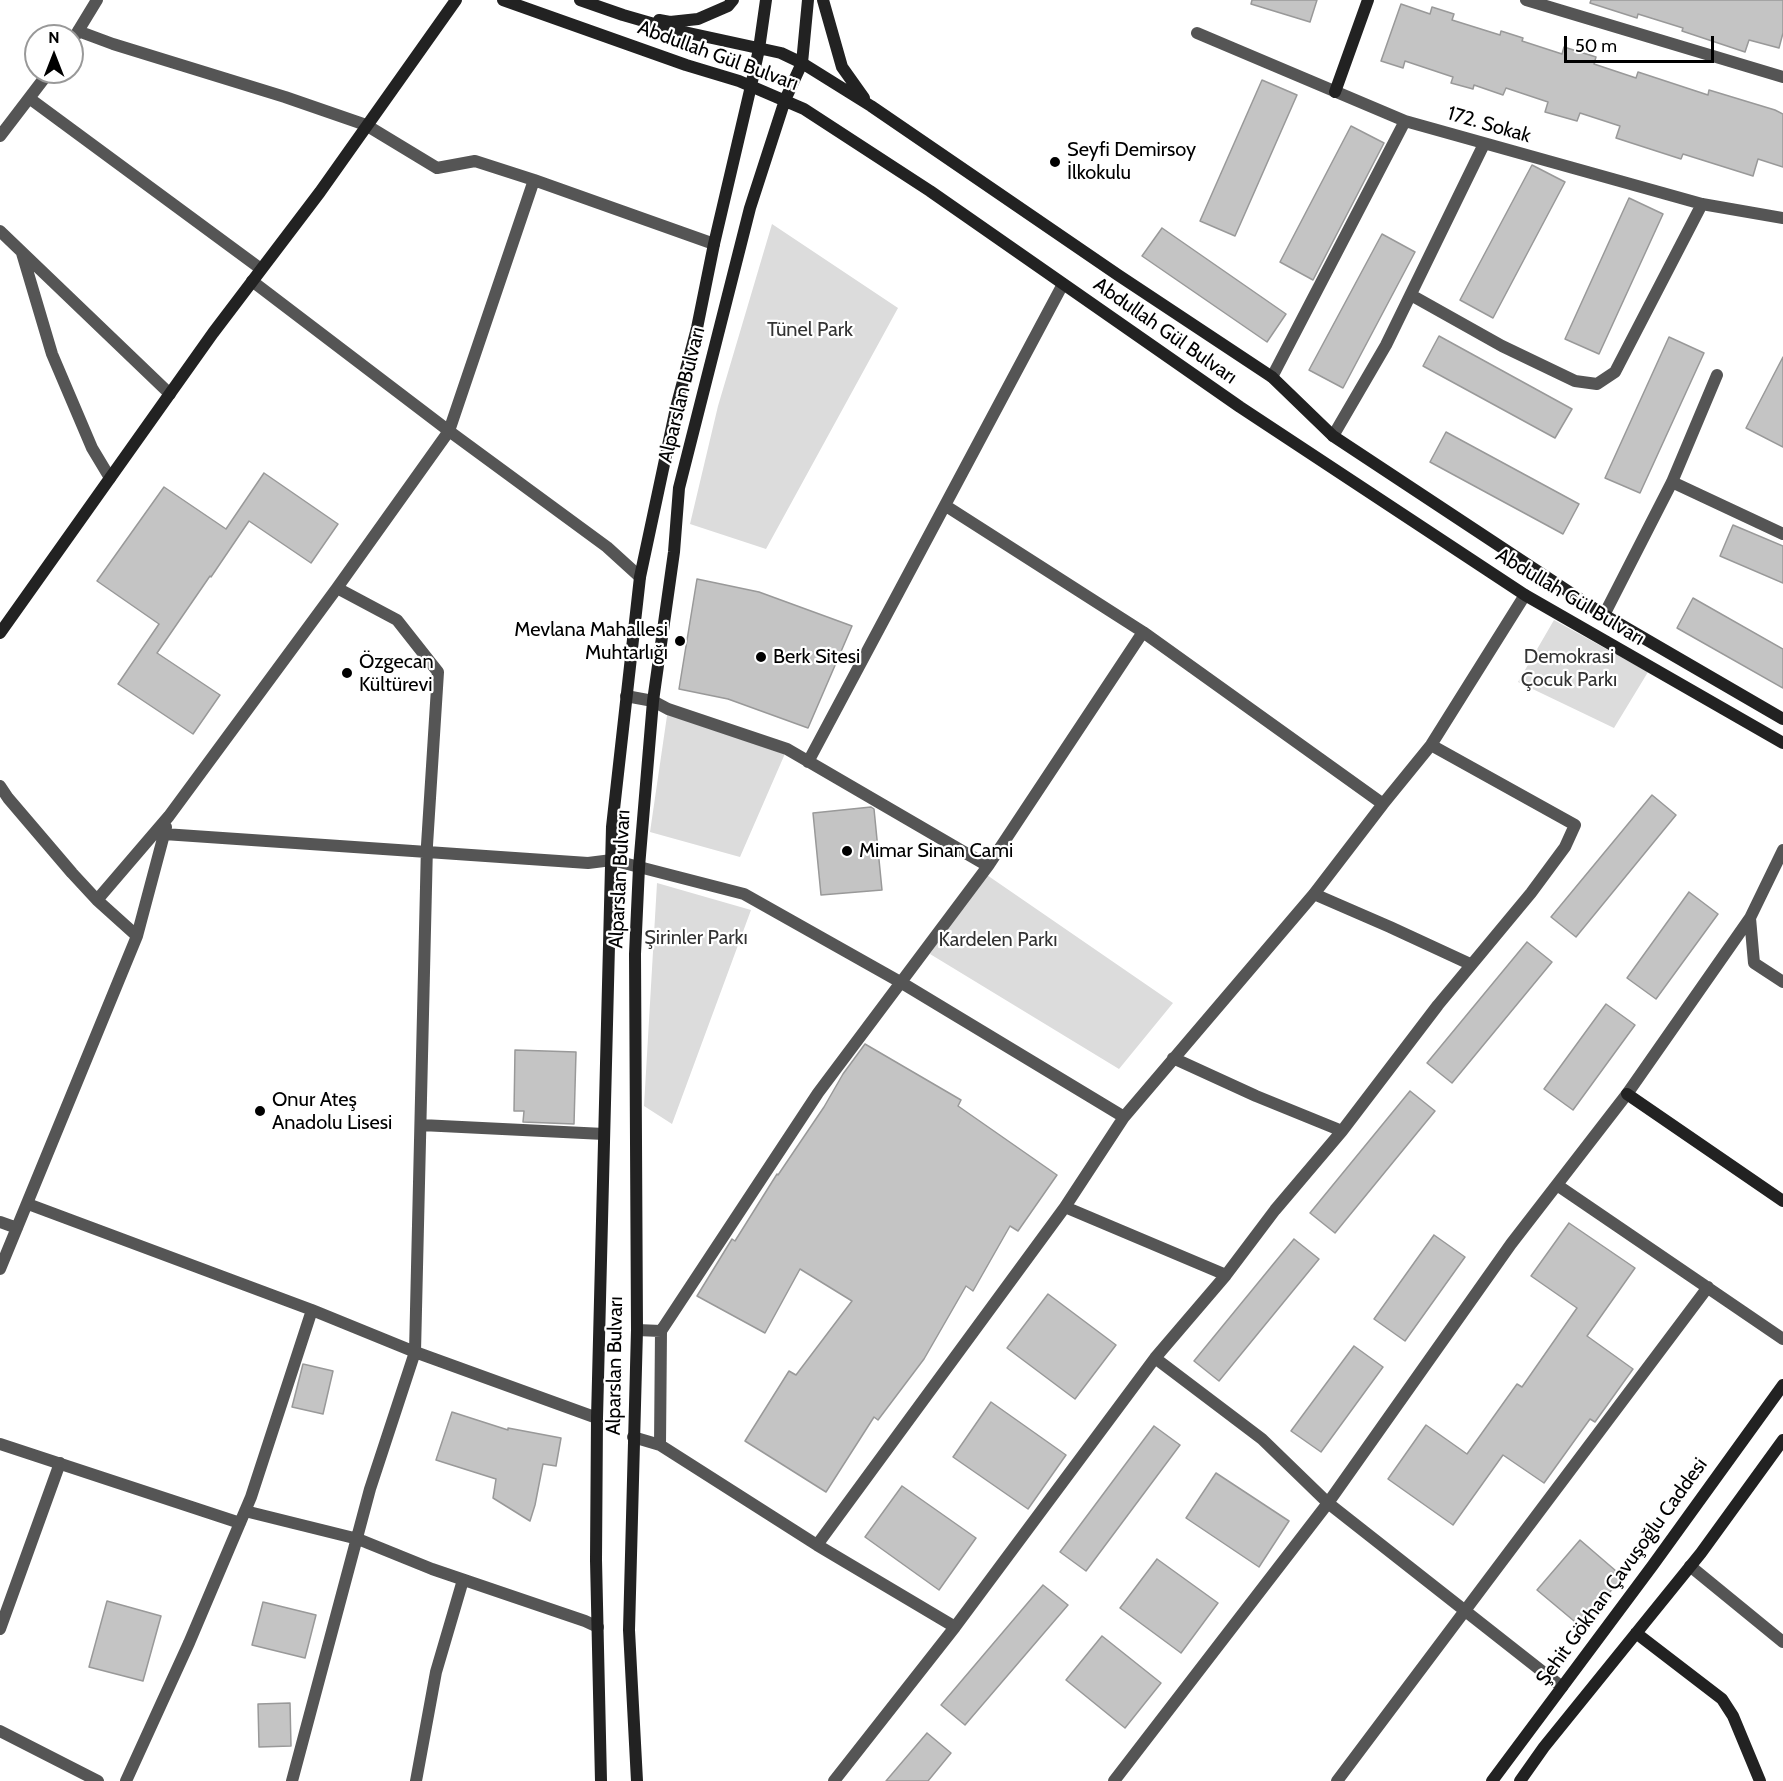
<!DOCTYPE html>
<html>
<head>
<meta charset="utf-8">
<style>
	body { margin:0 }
	#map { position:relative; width:1783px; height:1781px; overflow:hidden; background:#fff; font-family:Cabin,sans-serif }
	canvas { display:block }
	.north { position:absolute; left:24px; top:24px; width:60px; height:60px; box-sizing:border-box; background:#fff; border:2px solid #999; border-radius:50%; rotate:0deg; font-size:16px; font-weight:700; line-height:24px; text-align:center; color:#000 }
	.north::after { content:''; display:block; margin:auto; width:21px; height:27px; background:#000; clip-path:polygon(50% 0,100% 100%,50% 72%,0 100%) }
	.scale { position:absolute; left:1564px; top:36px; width:150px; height:27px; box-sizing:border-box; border:3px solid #000; border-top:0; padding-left:8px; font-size:18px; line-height:21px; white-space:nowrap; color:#000; -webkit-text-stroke:4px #fff; paint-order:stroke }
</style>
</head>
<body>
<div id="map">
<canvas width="1783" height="1781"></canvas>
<div class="north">N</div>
<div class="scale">50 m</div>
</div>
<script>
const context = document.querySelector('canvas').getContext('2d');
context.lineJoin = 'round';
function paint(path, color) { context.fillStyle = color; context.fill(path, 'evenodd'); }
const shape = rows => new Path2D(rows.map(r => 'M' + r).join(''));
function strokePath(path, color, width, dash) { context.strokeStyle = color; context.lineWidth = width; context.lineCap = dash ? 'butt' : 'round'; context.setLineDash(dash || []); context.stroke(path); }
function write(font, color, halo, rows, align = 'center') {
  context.font = font + ' Cabin,sans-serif'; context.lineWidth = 4.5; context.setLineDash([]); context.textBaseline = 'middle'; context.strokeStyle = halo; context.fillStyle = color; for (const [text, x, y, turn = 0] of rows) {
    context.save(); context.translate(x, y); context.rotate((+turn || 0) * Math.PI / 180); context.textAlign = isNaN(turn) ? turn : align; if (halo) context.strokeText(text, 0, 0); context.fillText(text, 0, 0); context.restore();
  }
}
const green = shape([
	[772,224,898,308,766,549,690,524,718,406],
	[1554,620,1648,672,1614,728,1518,682],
	[668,709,787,749,740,857,650,832],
	[984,873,1173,1003,1119,1069,930,954],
	[657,883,751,910,672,1124,644,1106]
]);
const building = shape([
	[1252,0,1317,0,1310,22,1251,4,1252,0],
	[1591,0,1783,0,1783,33,1779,48,1749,40,1745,52,1682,31,1683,28,1638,14,1637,18,1590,3,1591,0],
	[1401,4,1430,14,1432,7,1454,14,1452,20,1500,35,1501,31,1523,38,1522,41,1562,54,1564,47,1596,57,1594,64,1636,78,1638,72,1708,95,1709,90,1775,110,1783,114,1783,167,1758,159,1753,176,1683,154,1681,159,1616,138,1620,126,1580,113,1577,121,1545,112,1548,102,1506,88,1503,95,1474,85,1473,89,1451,83,1453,77,1405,61,1403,68,1381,61,1401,4],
	[1262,80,1297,95,1235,236,1200,221,1262,80],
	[1351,126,1384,143,1313,280,1280,262,1351,126],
	[1532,165,1565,182,1493,318,1460,300,1532,165],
	[1629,198,1663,214,1599,354,1565,339,1629,198],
	[1162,228,1286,314,1267,342,1142,256,1162,228],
	[1382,234,1415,252,1343,388,1309,370,1382,234],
	[1439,336,1572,409,1555,438,1423,366,1439,336],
	[1669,337,1704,353,1640,493,1605,478,1669,337],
	[1783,357,1783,447,1746,428,1783,357],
	[1446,432,1579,504,1563,534,1430,462,1446,432],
	[264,473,338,524,311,563,249,521,211,577,210,576,157,653,220,695,193,734,118,684,159,624,97,581,164,487,226,529,264,473],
	[1733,525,1783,546,1783,583,1720,556,1733,525],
	[697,579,759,592,852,626,808,728,728,699,679,689,697,579],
	[1693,598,1783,649,1783,688,1677,628,1693,598],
	[1652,795,1676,815,1576,937,1551,917,1652,795],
	[871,807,874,809,882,890,821,895,813,813,871,807],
	[1689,892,1718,914,1656,999,1627,978,1689,892],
	[1527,942,1552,962,1452,1083,1427,1063,1527,942],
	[1606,1004,1635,1025,1573,1110,1544,1089,1606,1004],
	[865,1044,961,1100,958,1106,1057,1175,1018,1231,1010,1226,973,1291,966,1286,924,1359,878,1420,874,1417,826,1492,745,1441,789,1371,796,1375,852,1301,800,1269,765,1333,697,1296,732,1239,735,1241,777,1174,778,1175,824,1107,843,1074,865,1044],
	[515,1050,576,1052,574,1124,523,1122,524,1111,514,1111,515,1050],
	[1410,1091,1435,1111,1335,1233,1310,1213,1410,1091],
	[1569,1223,1635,1268,1587,1336,1633,1369,1595,1422,1590,1419,1544,1483,1503,1455,1453,1525,1388,1479,1426,1425,1467,1454,1517,1384,1522,1387,1577,1308,1531,1276,1569,1223],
	[1434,1235,1465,1257,1405,1341,1374,1319,1434,1235],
	[1294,1239,1319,1259,1219,1381,1194,1361,1294,1239],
	[1048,1294,1116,1345,1075,1399,1007,1348,1048,1294],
	[1354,1346,1383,1367,1321,1452,1291,1431,1354,1346],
	[303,1364,333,1371,323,1414,292,1407,303,1364],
	[991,1402,1066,1455,1028,1509,953,1457,991,1402],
	[452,1412,508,1430,508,1428,561,1438,556,1466,543,1464,535,1505,530,1521,493,1498,496,1479,436,1460,452,1412],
	[1154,1426,1180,1445,1086,1571,1060,1552,1154,1426],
	[1216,1473,1289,1521,1259,1567,1186,1518,1216,1473],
	[902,1486,976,1538,939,1590,865,1537,902,1486],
	[1580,1540,1623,1577,1580,1626,1537,1590,1580,1540],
	[1157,1559,1218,1603,1181,1653,1120,1608,1157,1559],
	[1043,1585,1068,1605,965,1725,941,1705,1043,1585],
	[107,1601,161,1616,143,1681,89,1667,107,1601],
	[263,1602,316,1615,305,1658,252,1645,263,1602],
	[1102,1636,1161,1683,1125,1728,1066,1680,1102,1636],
	[290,1703,291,1746,259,1747,258,1704,290,1703],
	[927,1733,951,1753,928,1781,886,1781,927,1733]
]);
const street = shape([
	[1526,0,1783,77],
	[78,31,113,44,285,97,366,125,437,168,475,161,534,180,714,244],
	[1197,33,1405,121,1702,204,1783,218],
	[72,41,97,0],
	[29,98,261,269],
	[0,136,49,72],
	[0,231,170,394],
	[22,253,52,354,92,448,110,478],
	[252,281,449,431,534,180],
	[1411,295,1502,346,1575,381,1597,384,1615,372,1702,204],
	[1272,377,1405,121],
	[1333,436,1386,345,1484,144],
	[1672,482,1783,534],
	[946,506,1143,632,1383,804],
	[337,588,397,620,438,672,427,845,415,1352,597,1418],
	[1604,615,1672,482,1717,375],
	[626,696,653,701,668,709,787,749,988,866,818,1093,661,1331,660,1445],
	[808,762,1063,284],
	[0,786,8,798,72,873,97,900,137,936],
	[164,834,588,863,612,860,744,894,902,983,1124,1117],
	[1783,850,1750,918,1754,963,1783,982],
	[988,866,1143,632],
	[1314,894,1390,927,1470,964],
	[97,900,169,816,337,588,449,431,607,547,640,577],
	[1173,1058,1256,1096,1342,1131],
	[421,1125,604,1134],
	[1557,1185,1783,1339],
	[28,1204,312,1310,415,1352,370,1489,292,1781],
	[0,1222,17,1228],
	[0,1269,137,936,166,827],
	[1226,1275,1065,1207,1124,1117,1314,894,1383,804,1431,745,1525,595],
	[637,1330,661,1331],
	[1155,1358,1262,1439,1328,1503,1562,1687],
	[633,1437,660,1445,817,1545,955,1627],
	[0,1444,240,1523],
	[245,1511,358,1539,432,1569,585,1621,598,1627],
	[817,1545,1065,1207],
	[1690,1566,1783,1642],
	[0,1629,60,1463],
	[0,1731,98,1781],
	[126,1781,189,1643,251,1497,312,1310],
	[416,1781,436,1672,463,1580],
	[834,1781,955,1627,1155,1358,1226,1275,1275,1210,1342,1131,1438,1005,1531,893,1565,847,1575,825,1431,745],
	[1114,1781,1328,1503,1511,1244,1627,1094,1750,918],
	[1337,1781,1708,1287]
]);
const secondary = shape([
	[503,0,686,65,739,81,804,109,930,191,1240,407,1525,595,1783,743],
	[580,0,623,15,675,30,781,53,802,63,871,106,1118,275,1272,377,1333,436,1604,615,1783,719],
	[823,0,842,67,864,98],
	[659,20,670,22,698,19,728,6,733,0],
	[1335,92,1368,0],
	[0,633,213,333,320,192,456,0],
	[1627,1094,1783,1201],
	[1636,1633,1722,1699,1733,1716,1760,1781],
	[601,1781,596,1560,597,1418,612,827,640,577,676,408,697,328,714,244,751,86,759,49,766,0],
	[637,1781,629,1630,637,1330,635,954,639,867,653,701,674,552,679,488,750,208,785,100,802,63,808,0],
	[1492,1781,1653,1565,1783,1385],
	[1520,1781,1544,1747,1701,1553,1783,1440]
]);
const markers = [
	[1055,162,6,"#000"],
	[680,641,6,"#000"],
	[761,657,6,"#000"],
	[347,673,6,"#000"],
	[847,851,6,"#000"],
	[260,1111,6,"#000"]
];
const streetNames = [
	["Abdullah Gül Bulvarı",718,56,20],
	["172. Sokak",1489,125,16],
	["Abdullah Gül Bulvarı",1165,331,35],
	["Alparslan Bulvarı",682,395,-76],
	["Abdullah Gül Bulvarı",1570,597,31],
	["Alparslan Bulvarı",620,879,-87],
	["Alparslan Bulvarı",615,1366,-89],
	["Şehit Gökhan Çavuşoğlu Caddesi",1622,1572,-54]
];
const poiNames = [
	["Seyfi Demirsoy",1067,150],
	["İlkokulu",1067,173],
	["Mevlana Mahallesi",668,630,"right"],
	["Muhtarlığı",668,653,"right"],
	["Berk Sitesi",773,657],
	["Özgecan",359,662],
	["Kültürevi",359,685],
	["Mimar Sinan Cami",859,851],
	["Onur Ateş",272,1100],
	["Anadolu Lisesi",272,1123]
];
const parkNames = [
	["Tünel Park",810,330],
	["Demokrasi",1569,657],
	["Çocuk Parkı",1569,680],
	["Şirinler Parkı",696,938],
	["Kardelen Parkı",998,940]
];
paint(green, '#dcdcdc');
paint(building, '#c4c4c4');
strokePath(building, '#999', 1.5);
strokePath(street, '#555', 12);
strokePath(secondary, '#222', 12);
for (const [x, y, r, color] of markers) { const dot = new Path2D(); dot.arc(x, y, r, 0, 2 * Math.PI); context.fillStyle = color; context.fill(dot); strokePath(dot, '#fff', 2); }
write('20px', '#000', '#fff', streetNames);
write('20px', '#000', '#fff', poiNames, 'left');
write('20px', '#333', '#fff', parkNames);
</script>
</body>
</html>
